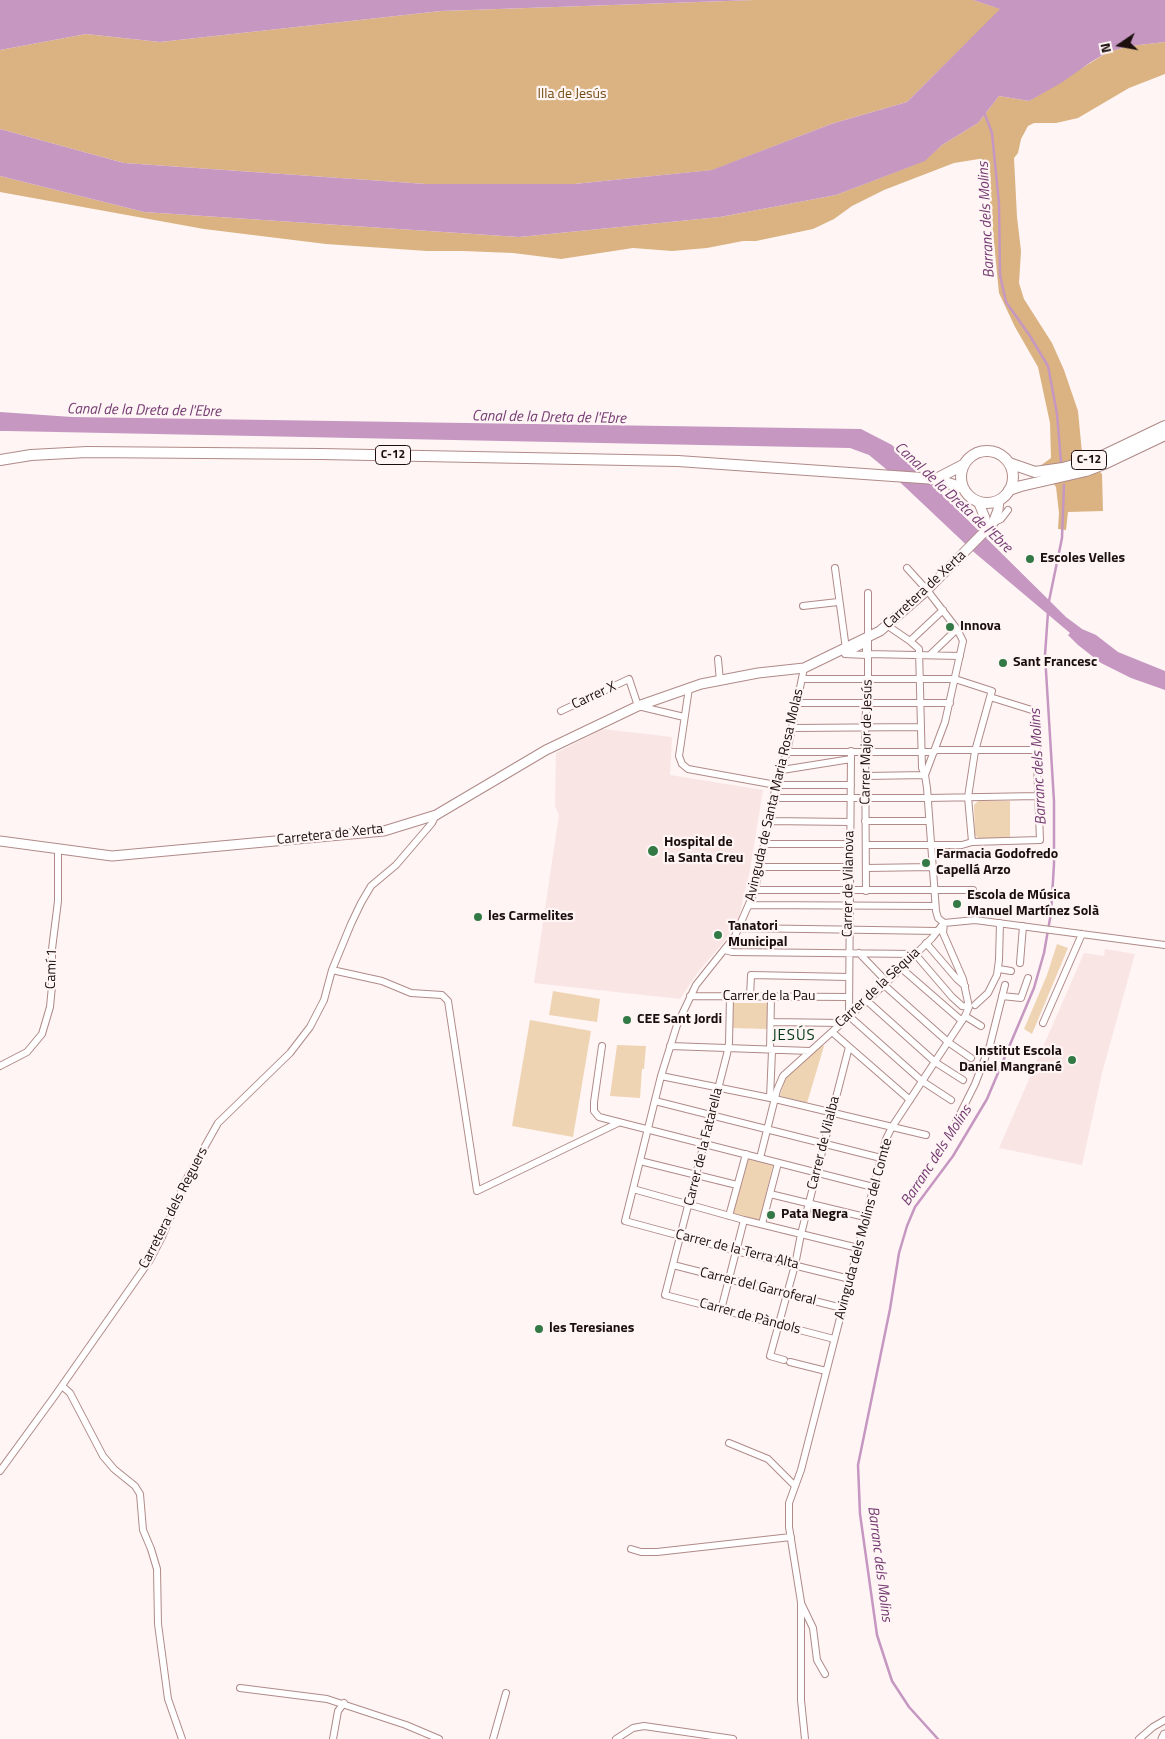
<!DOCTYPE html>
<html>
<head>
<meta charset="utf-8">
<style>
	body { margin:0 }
	#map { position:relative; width:1165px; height:1739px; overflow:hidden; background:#fef5f4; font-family:"Titillium Web",sans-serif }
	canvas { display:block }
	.north { position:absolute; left:1095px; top:20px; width:50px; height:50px; -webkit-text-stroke:4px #fef5f4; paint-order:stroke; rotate:258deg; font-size:14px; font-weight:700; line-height:20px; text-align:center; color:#1b0e0d }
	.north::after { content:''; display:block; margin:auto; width:18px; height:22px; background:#1b0e0d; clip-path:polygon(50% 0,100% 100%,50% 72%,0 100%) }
</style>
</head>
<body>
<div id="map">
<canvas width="1165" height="1739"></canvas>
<div class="north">N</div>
</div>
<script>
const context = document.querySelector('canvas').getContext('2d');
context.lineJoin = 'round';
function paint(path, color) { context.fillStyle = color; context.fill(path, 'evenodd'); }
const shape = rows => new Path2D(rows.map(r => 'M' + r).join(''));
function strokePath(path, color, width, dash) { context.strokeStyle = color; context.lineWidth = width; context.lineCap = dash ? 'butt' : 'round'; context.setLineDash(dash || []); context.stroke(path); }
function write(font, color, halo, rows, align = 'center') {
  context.font = font + ' "Titillium Web",sans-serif'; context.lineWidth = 4.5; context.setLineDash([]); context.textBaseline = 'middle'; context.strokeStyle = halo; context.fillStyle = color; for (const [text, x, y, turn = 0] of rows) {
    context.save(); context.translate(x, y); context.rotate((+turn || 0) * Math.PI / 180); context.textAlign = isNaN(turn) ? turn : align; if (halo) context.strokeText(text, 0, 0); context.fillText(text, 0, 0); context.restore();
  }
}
const built = shape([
	[603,729,672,737,670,775,763,790,750,870,738,921,722,944,698,972,680,999,534,983,559,815,555,806,556,753],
	[1105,949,1135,954,1102,1073,1082,1165,999,1148,1084,953,1104,956]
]);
const green = shape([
	[978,801,1010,801,1010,839,980,840,975,835,974,805],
	[1057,944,1068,948,1032,1034,1024,1029,1047,975],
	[553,991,600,999,597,1022,549,1015],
	[733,1003,768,1003,767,1029,732,1028],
	[530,1020,591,1031,573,1137,512,1126],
	[617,1045,646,1046,644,1069,642,1069,640,1098,610,1096],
	[821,1045,824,1046,807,1103,780,1096,785,1078],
	[749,1158,773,1165,760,1219,756,1220,735,1215,733,1211,747,1159]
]);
const forest = shape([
	[755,0,973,0,1001,9,907,102,831,124,713,170,574,184,426,184,124,163,0,129,0,50,86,34,160,42,441,11],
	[1165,42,1165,74,1129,88,1078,118,1056,123,1034,123,1028,126,1021,139,1018,153,1014,158,1017,217,1021,251,1019,283,1024,299,1052,343,1064,370,1078,411,1082,453,1102,474,1103,511,1068,512,1066,530,1058,529,1059,513,1056,487,1040,466,1051,458,1050,423,1038,367,1015,327,999,293,986,162,979,159,954,163,884,190,852,206,834,219,813,229,756,241,743,241,707,248,672,251,633,248,561,259,513,253,463,251,427,251,326,244,204,229,0,192,0,176,144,212,519,237,720,217,836,195,924,161,942,145,978,123,999,96,1029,101,1108,52,1130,46]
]);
const water = shape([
	[0,0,755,0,441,11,160,42,86,34,0,50],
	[973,0,1165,0,1165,42,1130,46,1108,52,1091,62,1061,83,1029,101,999,96,978,123,942,145,925,161,836,195,720,217,519,237,144,212,0,176,0,129,124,163,426,184,574,184,712,170,831,124,907,102,1000,9],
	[0,412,72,417,861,429,892,445,1066,617,1082,629,1096,635,1118,652,1165,671,1165,690,1131,678,1101,663,1078,645,1068,635,1070,633,975,553,886,469,869,455,850,448,7,431,0,431]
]);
const stream = shape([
	[984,112,992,133,999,204,1000,275,1006,302,1030,336,1048,366,1057,414,1061,462],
	[1049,601,1062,538,1064,485],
	[938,1739,909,1707,892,1681,877,1635,860,1514,858,1465,890,1309,899,1253,907,1226,915,1207,953,1156,987,1099,1034,988,1044,953,1051,913,1054,864,1054,801,1045,655,1048,612]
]);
const street = shape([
	[993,523,1001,519,1008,510],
	[835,568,846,649],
	[907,568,927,590,957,629,963,641,945,722,925,775],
	[803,606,838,602],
	[910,641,943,610],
	[866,643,866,655,845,654,866,643],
	[868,654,960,656],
	[930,655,957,629],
	[718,659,720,681],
	[804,668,787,752,776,785,755,890,735,936,696,985,677,1025,661,1076,625,1221,736,1251,850,1279],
	[802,679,955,679,992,691,990,697,1035,711,1040,840,972,842,962,845,866,845],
	[689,688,679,756,682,764,688,769,776,785,851,785],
	[797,703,950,703],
	[561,711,629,679,638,706,684,717],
	[792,728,920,727],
	[935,750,1037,750],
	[851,751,849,1016,922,1081,951,1100],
	[787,752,934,752],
	[782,770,851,759],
	[866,776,925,775],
	[774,798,927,798,1038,796],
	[769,821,850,822],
	[865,821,929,821],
	[972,842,968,797,975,751,990,697],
	[765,844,850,844],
	[760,867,849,867],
	[866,868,932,867],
	[755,890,973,890],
	[866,891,865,727,868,679,868,593],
	[750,905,935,906],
	[944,923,975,920,1165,945],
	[739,928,938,931],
	[926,943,957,979,965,986],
	[725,950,732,952,915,954,952,997,962,1006,969,1007],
	[859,953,887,982],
	[1020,963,1023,926],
	[901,968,962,1021],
	[999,969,1011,971],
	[332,970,382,981,411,993,442,995,448,1001,477,1191,618,1123],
	[884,985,948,1042,971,1058],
	[690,996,849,997],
	[1002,996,1021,998,1028,978],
	[730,997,729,1043,727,1054,665,1295,834,1339],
	[750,997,751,975,849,977],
	[866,1000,935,1062,963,1080],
	[975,1005,988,993,997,975,999,960,1000,923],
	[965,1016,981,1026],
	[771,1022,841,1023],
	[1043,1023,1082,934],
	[832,1032,910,1100],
	[602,1046,594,1102,594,1111,599,1117,873,1187],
	[670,1046,810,1051],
	[770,1050,771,997],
	[0,1066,27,1052,42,1034,50,1007,52,986,52,949,58,901,58,850],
	[661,1076,775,1099,926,1135],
	[770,1098,772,1051],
	[655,1101,881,1158],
	[956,1122,975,1084,990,1045,1005,985],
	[760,1158,777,1090,783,1076,884,985,932,938,943,924],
	[640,1161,737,1185],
	[633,1189,744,1220,858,1248],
	[770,1194,865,1217],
	[729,1216,746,1154],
	[762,1224,778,1163],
	[673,1265,842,1308],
	[721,1310,744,1220],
	[784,1360,770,1356,795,1265,801,1234,849,1047],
	[790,1362,826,1371],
	[62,1386,70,1393,103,1456,114,1469,135,1486,140,1494,143,1530,151,1549,157,1569,158,1624,168,1699,182,1739],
	[729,1443,768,1459,795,1486],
	[0,1471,54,1397,150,1260,162,1237,186,1180,218,1123,290,1053,310,1027,324,1000,332,970,351,924,361,903,371,886,396,865,432,823,436,815],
	[631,1549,641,1552,657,1552,791,1537],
	[801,1603,813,1628,817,1660,825,1674],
	[240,1688,327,1699,406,1725,439,1739],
	[333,1739,338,1711,344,1703],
	[493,1739,506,1693],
	[616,1739,633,1728,644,1726,733,1739],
	[805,1739,801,1700,801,1602,789,1527,789,1503,801,1470,886,1139,892,1127,965,1016,969,1007,963,979,943,933,944,923,938,918,936,911,927,788,925,775,922,768,919,649,910,641,888,626],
	[1139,1739,1153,1727,1165,1720]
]);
const secondary = shape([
	[978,501,985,518,985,531],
	[0,841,112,856,384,831,436,815,546,750,638,706,701,684,758,673,804,668,880,631,927,590,993,523,998,510,999,500],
	[1163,1739,1165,1735]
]);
const primary = shape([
	'961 477a26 26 0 1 1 52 0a26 26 0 1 1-52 0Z',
	[0,460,31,455,87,452,321,454,678,461,936,479,963,488],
	[1009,463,1035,472,1063,468,1098,458,1165,426],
	[936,479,963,465],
	[1009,490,1021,486,1086,471,1104,464,1165,435]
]);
const markers = [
	[1030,559,5,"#327945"],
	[950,627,5,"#327945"],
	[1003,663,5,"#327945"],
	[653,851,6,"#327945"],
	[926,863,5,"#327945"],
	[957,904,5,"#327945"],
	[478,917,5,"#327945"],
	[718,935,5,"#327945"],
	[627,1020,5,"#327945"],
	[1072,1060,5,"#327945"],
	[771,1215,5,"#327945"],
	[539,1329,5,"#327945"]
];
const shields = [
	[393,455,35],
	[1089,460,35]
];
const shieldNames = [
	["C-12",393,455],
	["C-12",1089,460]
];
const parkNames = [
	["Illa de Jesús",572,95]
];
const poiNames = [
	["Escoles Velles",1040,559],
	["Innova",960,627],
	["Sant Francesc",1013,663],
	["Hospital de",664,843],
	["la Santa Creu",664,859],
	["Farmacia Godofredo",936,855],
	["Capellá Arzo",936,871],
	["Escola de Música",967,896],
	["Manuel Martínez Solà",967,912],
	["les Carmelites",488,917],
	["Tanatori",728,927],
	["Municipal",728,943],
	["CEE Sant Jordi",637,1020],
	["Institut Escola",1062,1052,"right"],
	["Daniel Mangrané",1062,1068,"right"],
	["Pata Negra",781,1215],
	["les Teresianes",549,1329]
];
const streetNames = [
	["Carretera de Xerta",925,590,-43],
	["Carrer X",594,696,-25],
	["Carrer Major de Jesús",867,742,-89],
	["Avinguda de Santa Maria Rosa Molas",775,795,-77],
	["Carretera de Xerta",330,835,-6],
	["Carrer de Vilanova",849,884,-89],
	["Camí 1",52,969,-88],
	["Carrer de la Sèquia",878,988,-43],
	["Carrer de la Pau",769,997],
	["Carrer de Vilalba",824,1143,-76],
	["Carrer de la Fatarella",704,1147,-76],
	["Carretera dels Reguers",174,1208,-63],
	["Avinguda dels Molins del Comte",864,1229,-75],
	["Carrer de la Terra Alta",737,1250,14],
	["Carrer del Garroferal",758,1287,14],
	["Carrer de Pàndols",750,1317,15]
];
const waterNames = [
	["Barranc dels Molins",987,220,-93],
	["Canal de la Dreta de l'Ebre",144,411,1],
	["Canal de la Dreta de l'Ebre",549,418,1],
	["Canal de la Dreta de l'Ebre",953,498,43],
	["Barranc dels Molins",1039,767,-93],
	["Barranc dels Molins",937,1156,-57],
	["Barranc dels Molins",879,1564,83]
];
const neighbourhoodNames = [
	["JESÚS",794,1036]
];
paint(built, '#f9e5e4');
paint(green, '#efd4b4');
paint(forest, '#dbb382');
paint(water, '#c597c1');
strokePath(stream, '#c597c1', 2.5);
strokePath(street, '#b08a88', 8);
strokePath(secondary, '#b08a88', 11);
strokePath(primary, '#b08a88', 12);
strokePath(street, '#fff', 6);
strokePath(secondary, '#fff', 9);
strokePath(primary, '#fff', 10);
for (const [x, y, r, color] of markers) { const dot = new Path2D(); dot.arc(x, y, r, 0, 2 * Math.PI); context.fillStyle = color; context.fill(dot); strokePath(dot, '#fef5f4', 2); }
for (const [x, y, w] of shields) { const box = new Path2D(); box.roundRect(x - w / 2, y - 9.5, w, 19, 4); context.fillStyle = '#fef5f4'; context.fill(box); strokePath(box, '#1b0e0d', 1); }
write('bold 12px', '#1b0e0d', null, shieldNames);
write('14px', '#744d12', '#fef5f4', parkNames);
write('bold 14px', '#1b0e0d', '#fef5f4', poiNames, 'left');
write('14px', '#1b0e0d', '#fef5f4', streetNames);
write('italic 15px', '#753b72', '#fef5f4', waterNames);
context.letterSpacing = '1px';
write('15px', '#003513', '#fef5f4', neighbourhoodNames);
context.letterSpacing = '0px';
</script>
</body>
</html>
